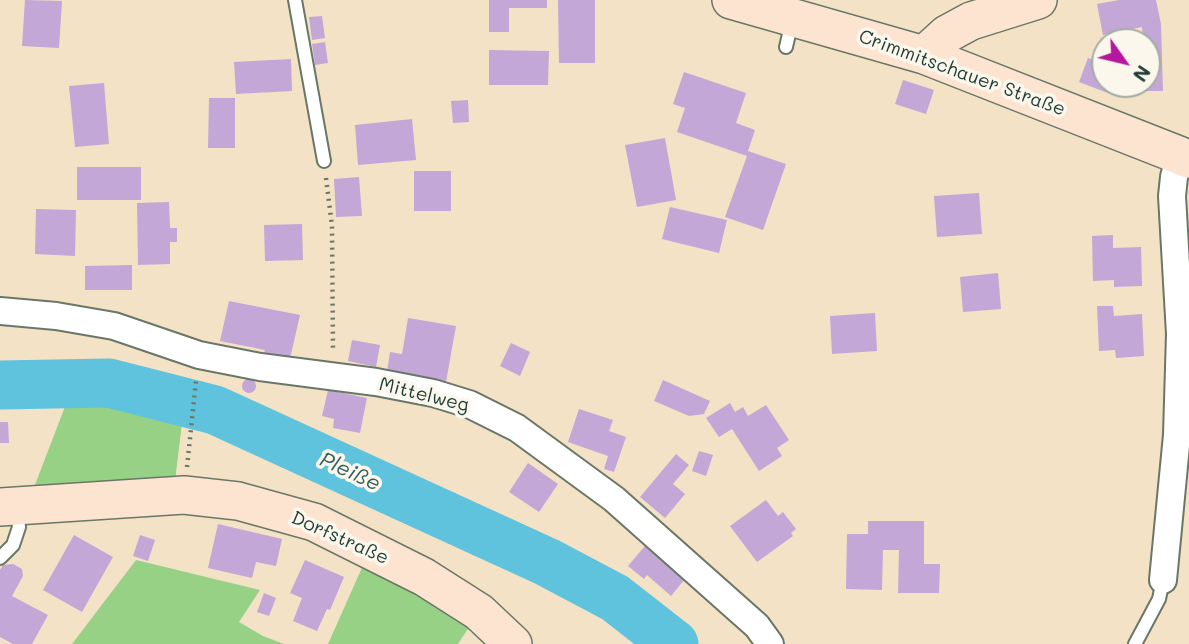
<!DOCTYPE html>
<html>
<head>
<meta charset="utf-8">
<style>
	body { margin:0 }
	#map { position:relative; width:1189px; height:644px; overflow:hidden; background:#f3e2c6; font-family:Mali,sans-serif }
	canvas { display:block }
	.north { position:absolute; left:1091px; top:28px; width:70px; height:70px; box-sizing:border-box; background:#fbf7ec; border:2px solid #a3ada2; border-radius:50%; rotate:124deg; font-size:19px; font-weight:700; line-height:28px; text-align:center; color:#1f3d34 }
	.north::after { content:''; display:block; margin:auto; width:24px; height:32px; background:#b5179e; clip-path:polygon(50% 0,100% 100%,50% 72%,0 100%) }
</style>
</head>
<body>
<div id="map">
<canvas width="1189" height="644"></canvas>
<div class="north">N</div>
</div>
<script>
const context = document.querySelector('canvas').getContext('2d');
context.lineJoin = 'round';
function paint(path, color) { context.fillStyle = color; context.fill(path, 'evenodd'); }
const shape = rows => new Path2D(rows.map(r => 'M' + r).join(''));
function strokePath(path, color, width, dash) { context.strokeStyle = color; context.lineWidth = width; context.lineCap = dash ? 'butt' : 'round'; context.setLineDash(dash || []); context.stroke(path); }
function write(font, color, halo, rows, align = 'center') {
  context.font = font + ' Mali,sans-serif'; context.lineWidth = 7; context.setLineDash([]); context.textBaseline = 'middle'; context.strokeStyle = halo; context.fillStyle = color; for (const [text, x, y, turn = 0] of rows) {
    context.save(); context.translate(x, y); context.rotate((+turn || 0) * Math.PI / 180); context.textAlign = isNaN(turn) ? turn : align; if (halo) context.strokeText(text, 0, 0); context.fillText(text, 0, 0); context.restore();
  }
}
const green = shape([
	[104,397,147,410,183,415,175,481,33,490,66,404],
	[369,552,477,615,458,644,328,644],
	[136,560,260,590,239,622,263,636,284,644,72,644]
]);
const river = shape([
	[0,385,109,383,215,410,547,562,615,598,674,644]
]);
const building = shape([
	[25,0,62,1,59,48,22,46],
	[489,0,547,0,547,8,509,8,509,32,489,32],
	[558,0,595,0,595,63,559,63],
	[1119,0,1156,0,1161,24,1163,91,1145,91,1147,42,1143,42,1142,27,1103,35,1097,4],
	[322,16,325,38,312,40,309,17],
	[325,42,328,63,315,65,312,44],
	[489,50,549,51,548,85,489,85],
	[1088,58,1105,64,1105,84,1117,84,1113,95,1079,82],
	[291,59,292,91,236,94,234,62],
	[684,72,746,93,736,123,755,130,748,151,786,164,763,230,725,217,747,156,677,132,685,108,673,104],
	[903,80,934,90,926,114,895,104],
	[104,83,109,144,75,147,69,86],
	[209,98,235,98,235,148,208,148],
	[468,100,469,122,453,123,451,101],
	[412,119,416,160,358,165,355,125],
	[665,138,676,200,637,207,625,145],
	[77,167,141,167,141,200,77,200],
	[414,171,451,171,451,211,414,211],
	[359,177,362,216,336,217,334,179],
	[979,193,982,234,937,237,934,196],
	[169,202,170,228,177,228,177,242,170,242,170,264,138,265,137,203],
	[670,207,727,220,719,253,662,239],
	[36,209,76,210,75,256,35,254],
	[302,224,303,260,265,261,264,225],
	[1113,235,1113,248,1141,247,1142,286,1114,287,1114,280,1093,281,1092,236],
	[132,265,132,290,85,290,85,266],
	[998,273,1001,309,963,312,960,277],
	[229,301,300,315,289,363,263,357,265,350,220,341],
	[1097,306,1113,306,1114,316,1142,314,1144,356,1116,358,1115,350,1099,351],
	[875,313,877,351,832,354,830,316],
	[408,318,456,326,446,382,387,372,390,352,402,354],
	[352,340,380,345,376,367,348,361],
	[511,343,530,352,520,376,500,366],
	'242 386a7 7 0 1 1 14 0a7 7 0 1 1-14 0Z',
	[663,380,710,401,704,414,689,416,654,401],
	[328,390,367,398,360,433,333,428,334,419,322,416],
	[730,403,735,412,743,407,748,416,766,405,789,440,777,448,782,456,759,471,732,429,719,437,706,418],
	[579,409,613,420,609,431,626,437,614,472,604,469,608,456,568,442],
	[0,422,8,422,9,443,0,443],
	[699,451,713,455,706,476,692,471],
	[676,454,689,465,673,484,685,494,665,518,640,497],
	[528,463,558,484,539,512,509,492],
	[766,500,778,516,783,512,796,529,791,533,793,536,757,562,730,526],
	[868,521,924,521,924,564,940,564,939,593,898,593,899,550,883,550,882,590,846,589,847,534,868,534],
	[218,524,282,539,276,566,256,562,252,578,208,568],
	[74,535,113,557,82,612,43,590],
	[140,535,155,540,148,561,133,556],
	[645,546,685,579,671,596,647,575,644,579,628,566],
	[305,560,344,577,330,610,327,609,317,631,293,621,302,598,290,593],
	[13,564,22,569,23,576,12,596,48,615,32,644,13,644,0,637,0,570,3,565],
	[264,593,276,598,269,616,257,612]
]);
const path = shape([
	[326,178,332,226,333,351],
	[187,467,196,381]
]);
const lane = shape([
	[295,0,324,161],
	[786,47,792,21],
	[0,558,13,545,19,527,17,510],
	[1135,644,1159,599,1163,580]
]);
const street = shape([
	[0,311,56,316,114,326,199,355,260,367,376,382,433,393,469,404,517,428,614,499,757,626,770,644],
	[1163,580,1177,435,1180,334,1172,196,1174,177,1180,155]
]);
const secondary = shape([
	[731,0,924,55,1189,159],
	[924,55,947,34,971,21,1038,0],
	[0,507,184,495,238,501,285,514,314,522,424,577,479,612,513,644]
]);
const streetNames = [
	["Crimmitschauer Straße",962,73,20],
	["Mittelweg",424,395,14],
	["Dorfstraße",340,538,24]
];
const waterNames = [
	["Pleiße",350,472,25]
];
paint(green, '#96d185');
strokePath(river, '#5fc3dd', 49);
paint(building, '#c3a7d7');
strokePath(lane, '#697767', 16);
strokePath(street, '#697767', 30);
strokePath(secondary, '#697767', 40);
strokePath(path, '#697767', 4.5, [2, 5]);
strokePath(lane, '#fff', 12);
strokePath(street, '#fff', 26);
strokePath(secondary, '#fde4d1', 37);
write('19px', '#1f3d34', '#fbf7ec', streetNames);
write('italic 21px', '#2f5e5e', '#fbf7ec', waterNames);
</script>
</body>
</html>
